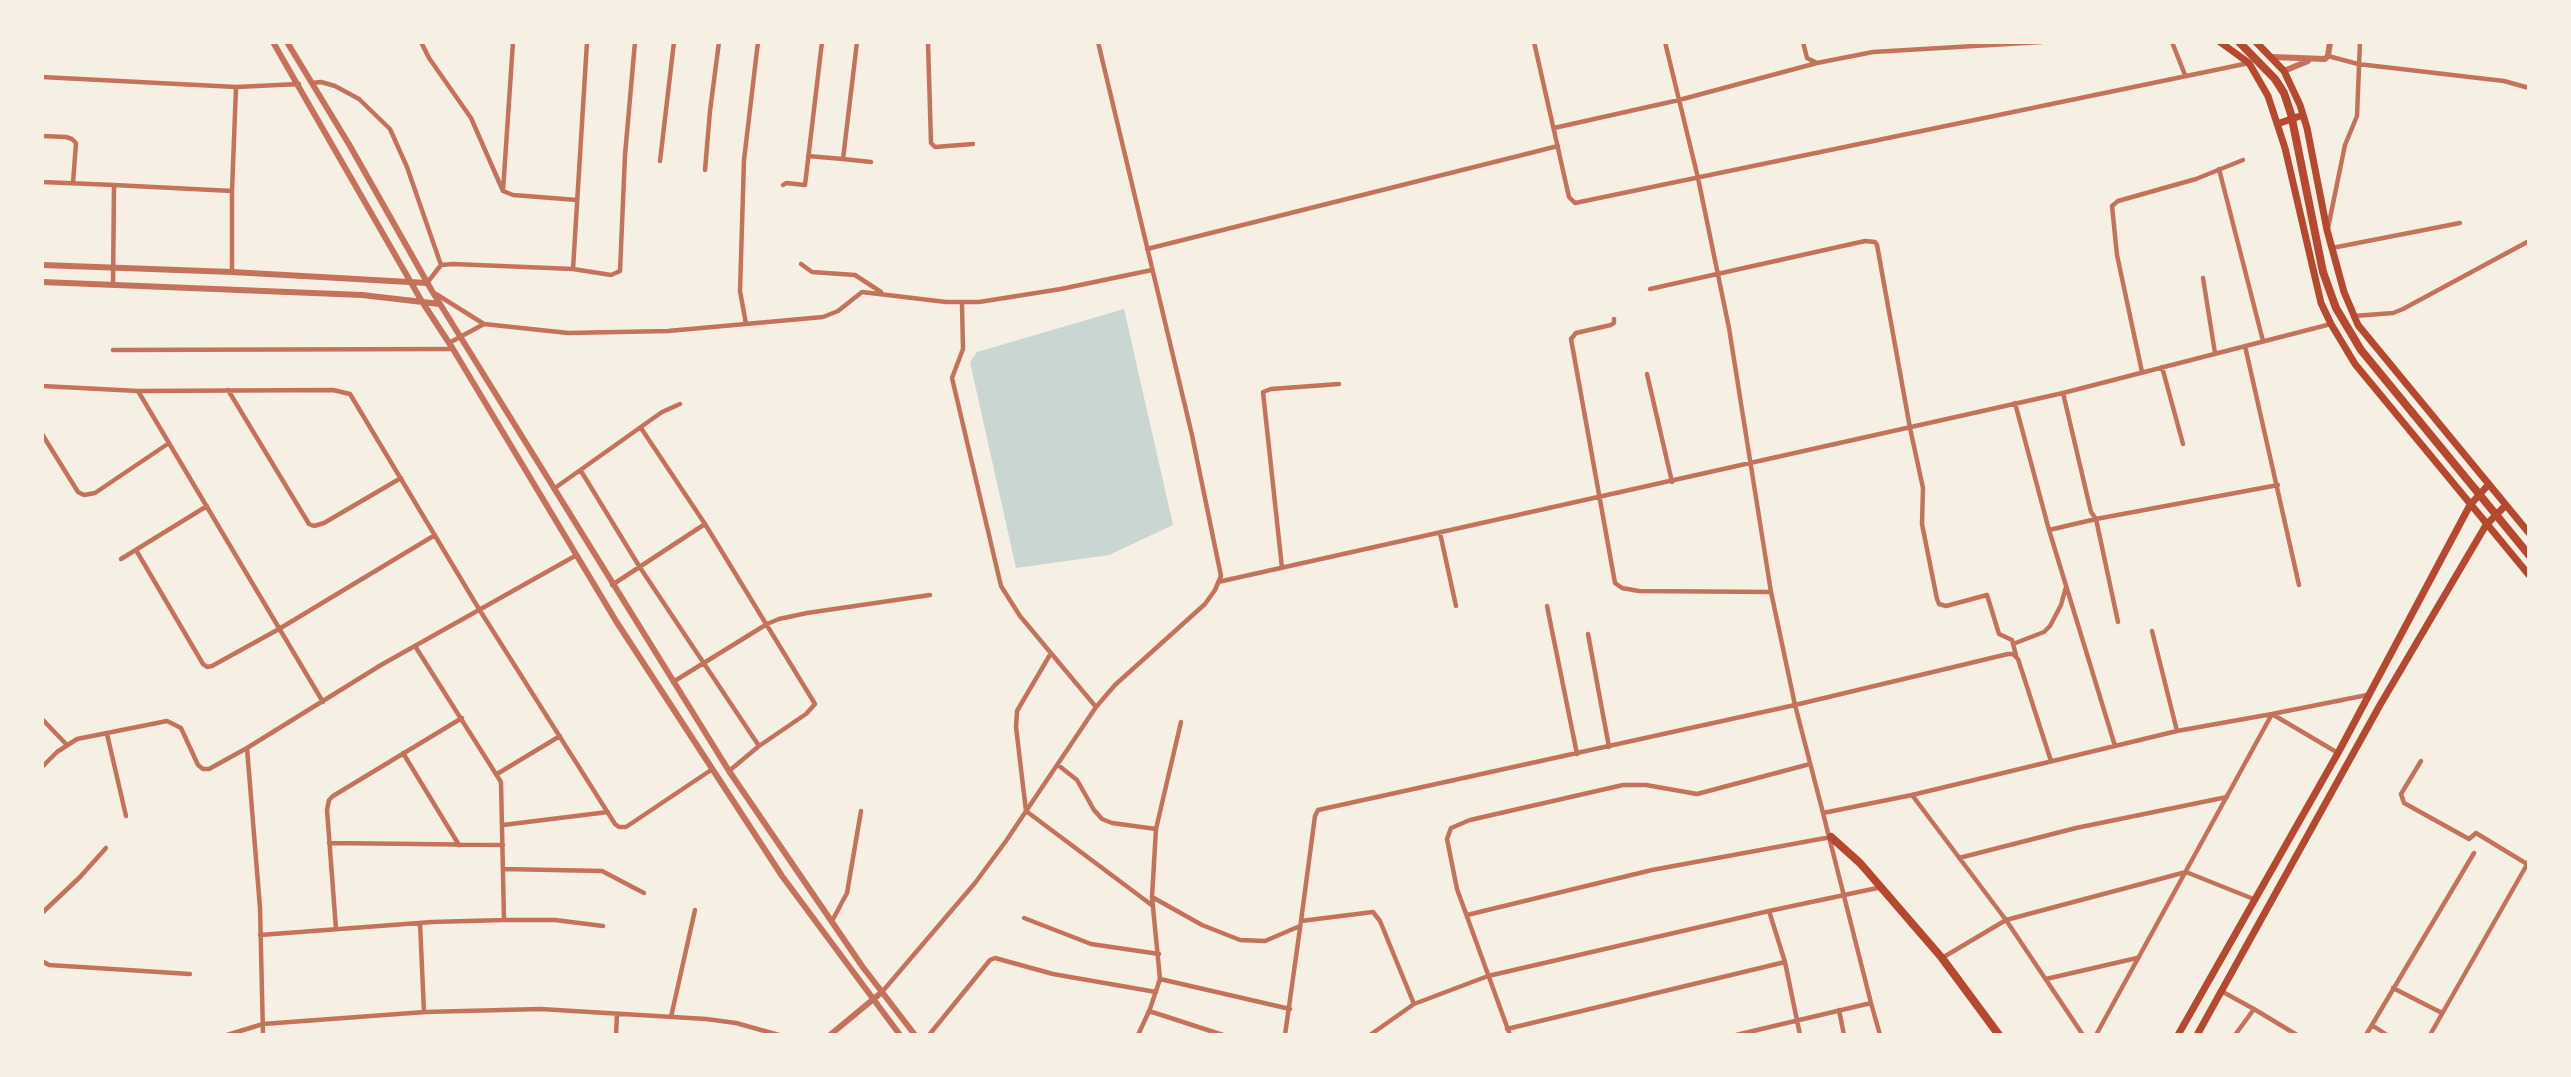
<!DOCTYPE html>
<html>
<head>
<meta charset="utf-8">
<style>
	body { margin:0 }
	#map { position:relative; width:2571px; height:1077px; overflow:hidden; background:#f6efe4; font-family:"Space Grotesk",sans-serif }
	canvas { display:block }
	.frame { position:absolute; inset:0; border:44px solid #f6efe4; pointer-events:none }
</style>
</head>
<body>
<div id="map">
<canvas width="2571" height="1077"></canvas>
<div class="frame"></div>
</div>
<script>
const context = document.querySelector('canvas').getContext('2d');
context.lineJoin = 'round';
function paint(path, color) { context.fillStyle = color; context.fill(path, 'evenodd'); }
const shape = rows => new Path2D(rows.map(r => 'M' + r).join(''));
function strokePath(path, color, width, dash) { context.strokeStyle = color; context.lineWidth = width; context.lineCap = dash ? 'butt' : 'round'; context.setLineDash(dash || []); context.stroke(path); }
const water = shape([
	[1124,309,1173,525,1109,555,1016,568,970,362,977,352]
]);
const minor = shape([
	[421,42,429,58,471,118,503,191,513,195,577,200],
	[928,42,931,143,935,147,973,144],
	[1534,42,1569,197,1575,203,2249,63],
	[1665,42,1698,178,1729,328,1771,592,1795,705,1823,813,1912,795,2177,731,2272,714,2338,753],
	[1803,42,1807,58,1817,63,1873,52,2042,42],
	[2172,42,2185,75],
	[2328,56,2358,64,2504,81,2529,88],
	[42,77,236,87,299,84],
	[312,83,321,82,335,86,359,99,390,129,407,167,441,265],
	[1554,128,1679,100,1817,63],
	[42,136,66,137,72,139,76,143,73,183],
	[808,156,843,159,857,42],
	[843,159,871,162],
	[660,161,674,42],
	[2219,169,2263,341],
	[705,170,710,111,719,42],
	[42,182,114,185,113,285],
	[114,185,232,191],
	[783,185,786,183,805,185,822,42],
	[503,191,513,42],
	[2328,228,2345,145,2357,116,2360,42],
	[2332,248,2460,223],
	[1147,249,1558,146],
	[801,264,812,272,855,275,881,292],
	[573,269,587,42],
	[232,272,232,191,236,87],
	[2203,278,2215,353],
	[427,283,441,265,453,264,573,269,611,275,620,271,625,155,635,42],
	[1650,289,1865,241,1875,242,1877,245,1910,428,1923,488,1922,524,1937,599,1939,604,1946,606,1987,595,1999,634,2012,640,2016,655],
	[436,294,484,324],
	[962,304,963,349,952,378,1001,586,1020,616,1096,707],
	[2354,316,2393,313,2403,309,2529,241],
	[1614,319,1614,323,1611,325,1576,333,1571,339,1615,583,1622,588,1639,591,1771,592],
	[746,324,740,291,744,160,758,42],
	[449,343,484,324,568,333,668,331,823,317,838,311,862,292,946,302,979,302,1061,289,1152,270],
	[2245,346,2299,585],
	[113,350,453,349],
	[2162,367,2183,444],
	[2142,372,2117,255,2112,206,2118,201,2196,179,2243,160],
	[1647,374,1672,482],
	[42,386,138,391,333,390,350,394,479,609,615,824,619,827,626,827,711,770],
	[228,390,309,524,314,526,324,523,401,478],
	[138,391,323,702],
	[2063,393,2091,512,2096,519,2278,485],
	[2015,403,2049,530,2115,746],
	[641,428,705,524],
	[42,434,78,492,84,495,95,493,169,443],
	[581,471,639,566,759,746],
	[555,488,662,412,680,404],
	[2049,530,2096,519,2118,622],
	[1440,533,1456,606],
	[136,550,203,664,207,667,212,666,279,629,435,535],
	[121,559,207,506],
	[1282,568,1263,392,1271,389,1339,384],
	[1218,582,2063,393,2331,324],
	[612,585,705,524,815,704,806,714,759,746,729,771],
	[1547,606,1577,754],
	[2152,631,2177,731],
	[1588,634,1609,747],
	[2013,644,2044,632,2050,626,2061,605,2066,587],
	[415,646,501,782,504,920],
	[1051,653,1017,711,1016,727,1026,811,1153,906],
	[673,682,767,624,779,619,807,613,930,595],
	[42,719,67,745],
	[107,734,126,816],
	[247,748,260,908,263,1035],
	[403,753,459,845],
	[2421,761,2401,794,2404,803,2469,839,2476,833,2527,864],
	[1058,765,1077,780,1094,810,1102,819,1112,823,1156,829],
	[42,767,57,752,77,739,167,721,181,728,198,765,203,769,209,769,247,748,381,665,575,556],
	[497,774,560,736],
	[1912,795,2006,920,2083,1035],
	[503,825,608,812],
	[329,843,503,845],
	[1959,858,2076,828,2227,797],
	[503,869,602,871,644,893],
	[1152,897,1202,925,1240,940,1265,941,1300,926],
	[1769,911,1785,962,1800,1035],
	[42,913,80,877,106,848],
	[1467,915,1652,870,1831,837],
	[1024,918,1091,944,1159,954],
	[832,921,847,893,861,811],
	[1301,921,1315,816,1318,810,1795,705,2008,654,2013,654,2018,659,2051,761],
	[420,923,424,1012],
	[336,929,327,810,329,800,333,796,462,718],
	[260,935,432,922,504,920,555,920,603,926],
	[1942,958,2006,920,2186,872,2256,900],
	[42,961,49,965,190,974],
	[1160,979,1290,1009],
	[2046,979,2137,958],
	[2393,988,2442,1013],
	[2221,991,2254,1009],
	[882,992,975,883,1006,841,1096,707,1115,685,1205,604,1215,590,1221,576,1192,435,1098,42],
	[1871,1003,1880,1035],
	[1839,1010,1844,1035],
	[1149,1011,1223,1035],
	[671,1017,695,910],
	[2372,1025,2387,1035],
	[1507,1029,1785,962],
	[227,1035,263,1024,425,1012,540,1009,706,1019,736,1023,779,1035],
	[616,1035,617,1014],
	[929,1035,990,960,995,958,1053,974,1156,992],
	[1138,1035,1150,1009,1160,979,1152,897,1156,829,1181,722],
	[1285,1035,1301,921,1373,912,1380,921,1414,1004],
	[1370,1035,1414,1004,1488,976,1769,911,1882,887],
	[1510,1035,1457,889,1447,839,1451,828,1470,820,1623,785,1646,785,1697,794,1810,764],
	[1736,1035,1871,1003,1823,813],
	[2096,1035,2272,714,2367,695],
	[2235,1035,2254,1009,2297,1035],
	[2366,1035,2474,853],
	[2430,1035,2529,861]
]);
const tertiary = shape([
	[273,42,421,300,453,349,616,621,782,876,900,1035],
	[287,42,350,146,432,291,729,771,862,966,915,1035],
	[2272,57,2325,59,2328,56,2330,42],
	[2284,71,2308,61],
	[42,265,232,272,427,283],
	[42,282,362,295,440,304],
	[830,1035,882,992]
]);
const secondary = shape([
	[2220,42,2249,63,2268,96,2285,148,2321,303,2331,324,2355,364,2529,575],
	[2256,42,2284,71,2300,105,2307,128,2327,230,2344,292,2358,325,2529,533],
	[2277,124,2303,115],
	[2178,1035,2338,753,2470,505,2489,484],
	[2197,1035,2380,705,2486,525,2506,505]
]);
const primary = shape([
	[1831,837,1860,863,1942,958,1999,1035]
]);
const trunk = shape([
	[2239,42,2275,79,2284,93,2291,114,2323,272,2336,308,2361,350,2529,555]
]);
paint(water, '#c9d6d2');
strokePath(minor, '#c5725c', 4.5);
strokePath(tertiary, '#c5725c', 6);
strokePath(secondary, '#b5482f', 7);
strokePath(primary, '#b5482f', 8);
strokePath(trunk, '#b5482f', 8);
</script>
</body>
</html>
